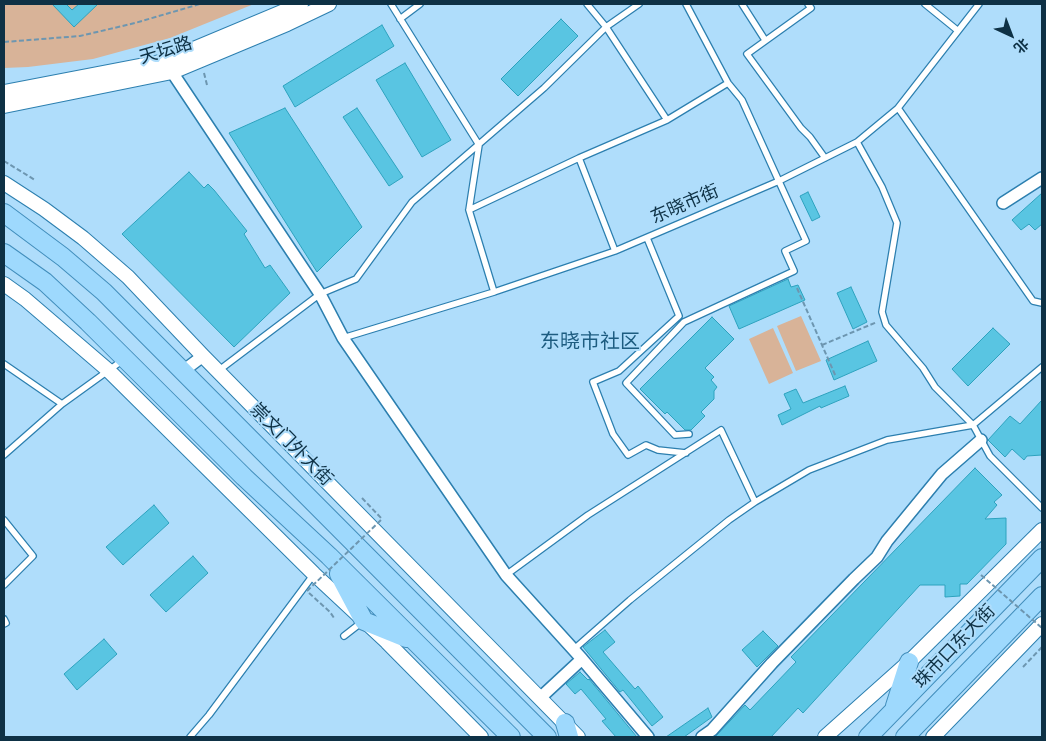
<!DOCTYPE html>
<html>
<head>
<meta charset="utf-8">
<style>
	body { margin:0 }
	#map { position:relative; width:1046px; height:741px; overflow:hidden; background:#afddfb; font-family:"DM Sans","Noto Sans SC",sans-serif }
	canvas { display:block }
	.frame { position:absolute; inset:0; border:5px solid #0e3145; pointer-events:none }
	.north { position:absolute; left:986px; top:10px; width:50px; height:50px; -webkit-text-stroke:4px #afddfb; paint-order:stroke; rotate:137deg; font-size:14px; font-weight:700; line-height:20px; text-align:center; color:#0e3145 }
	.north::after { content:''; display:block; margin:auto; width:18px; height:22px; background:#0e3145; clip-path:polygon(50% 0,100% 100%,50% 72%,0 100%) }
</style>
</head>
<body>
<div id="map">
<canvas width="1046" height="741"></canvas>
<div class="frame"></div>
<div class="north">北</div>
</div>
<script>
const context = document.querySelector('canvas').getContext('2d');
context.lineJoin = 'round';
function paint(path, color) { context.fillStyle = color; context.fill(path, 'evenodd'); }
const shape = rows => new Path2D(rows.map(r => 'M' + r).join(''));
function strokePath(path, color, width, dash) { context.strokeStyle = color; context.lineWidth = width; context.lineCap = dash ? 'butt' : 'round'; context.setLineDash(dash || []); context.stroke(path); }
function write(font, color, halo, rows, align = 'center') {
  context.font = font + ' "DM Sans","Noto Sans SC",sans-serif'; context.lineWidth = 4; context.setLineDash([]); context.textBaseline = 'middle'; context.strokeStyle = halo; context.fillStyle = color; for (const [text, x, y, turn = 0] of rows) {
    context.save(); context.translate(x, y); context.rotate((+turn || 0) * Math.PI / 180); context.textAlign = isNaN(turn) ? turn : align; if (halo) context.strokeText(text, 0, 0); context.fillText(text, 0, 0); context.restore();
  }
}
const green = shape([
	[4,4,254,4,170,38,93,59,28,67,4,68],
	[801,316,821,361,796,371,777,326],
	[773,328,793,373,769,384,749,339]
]);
const building = shape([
	[52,4,66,4,72,10,79,4,98,4,74,27,52,4],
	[561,19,578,36,518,96,501,79,561,19],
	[382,25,394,46,295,107,283,86,382,25],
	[405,63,451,140,422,157,376,80,405,63],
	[285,108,362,227,317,272,229,133,285,108],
	[357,108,403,177,389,186,343,117,357,108],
	[189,172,204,188,208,184,214,190,247,231,244,234,265,268,270,265,290,293,234,347,122,234,189,172],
	[808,192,820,217,812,221,800,196,808,192],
	[1042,193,1042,224,1035,230,1029,224,1021,230,1012,220,1042,193],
	[788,279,791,287,798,285,805,300,739,329,729,306,788,279],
	[851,287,867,322,853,329,837,293,851,287],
	[712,317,734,339,705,368,714,377,711,380,717,387,714,391,714,399,701,412,705,416,691,430,685,430,667,412,665,414,640,389,712,317],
	[993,328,1010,344,968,386,952,369,993,328],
	[868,341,877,361,834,380,826,360,868,341],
	[845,386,849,396,821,408,820,406,782,425,778,415,791,409,784,394,796,389,803,403,845,386],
	[1042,400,1042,455,1027,456,1024,460,1012,449,1005,457,988,440,1010,416,1020,424,1042,400],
	[975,468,1002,495,994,502,997,505,985,519,1006,518,1006,544,967,584,960,584,960,596,945,597,945,585,920,585,803,713,798,708,771,737,715,737,745,705,750,710,796,662,791,657,975,468],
	[154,505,169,523,123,565,106,547,154,505],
	[193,556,208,573,166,612,150,595,193,556],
	[605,630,615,642,603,652,635,689,638,686,663,717,652,726,623,690,620,692,583,647,605,630],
	[763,631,778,646,757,667,742,650,763,631],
	[104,639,117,654,77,690,64,674,104,639],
	[580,672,588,680,589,679,637,737,616,737,602,721,606,719,581,689,575,694,566,684,580,672],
	[708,708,712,717,684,737,666,737,708,708]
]);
const path = shape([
	[4,42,80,36,135,23,200,4],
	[204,73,207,85],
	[4,161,35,180],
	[797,288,836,377],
	[822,345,877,322],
	[362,498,382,519],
	[309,593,330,612,334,618],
	[1023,667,1042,647]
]);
const service = shape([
	[391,4,479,145,469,210,494,292],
	[587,4,606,27,667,120],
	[686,4,728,83,742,100,806,241,785,251,794,271,684,322,626,383,675,435,689,434],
	[742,4,765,40],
	[808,4,811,8,747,54,801,128,810,137,825,158],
	[925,4,957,30],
	[400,19,420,4],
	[898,108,1033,301,1042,303],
	[857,142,882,187,897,223,882,312,886,325,923,368,935,387,973,425,990,456,1042,508],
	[579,158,615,251],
	[469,210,579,158,667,120,728,83],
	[647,238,679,316,619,371,593,382,613,434,628,455,646,445,658,450,686,453],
	[343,338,494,292,615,251,779,181,857,142,898,108,979,4],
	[4,364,62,404,123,360],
	[218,371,320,294,356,279,412,202,544,88,606,27,639,4],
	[4,455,62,404],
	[4,520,33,556,4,585],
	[506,575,588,515,721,430,755,502],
	[4,619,6,623,4,624],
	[344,636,362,622],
	[573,650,630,600,729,520,755,502,809,470,887,440,973,425,1042,367],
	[190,737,209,715,314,574]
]);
const minor = shape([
	[172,72,320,294,343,338,506,575,582,659,648,737],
	[1003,203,1042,178],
	[183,371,203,356],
	[540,698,582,659],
	[702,737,712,730,772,663,854,579,877,557,887,541,942,474,981,440]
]);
const tertiary = shape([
	[4,92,165,61,301,4],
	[4,106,172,72,287,24,329,4],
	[4,183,44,209,83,238,128,277,203,356,578,737],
	[4,284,25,299,109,371,314,574,387,642,481,737],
	[825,737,909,662,1042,530],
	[933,737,1042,624]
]);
const primary = shape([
	[4,213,63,257,104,292,547,737],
	[4,253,45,282,88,322,244,477,329,556,511,737],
	[339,574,364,621,406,638],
	[895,706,909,662],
	[565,723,569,737],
	[868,737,1042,558],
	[905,737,1042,596]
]);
const pathBridge = shape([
	[981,575,1042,628],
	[307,591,382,519]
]);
const streetNames = [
	["天坛路",166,51,-17],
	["东晓市街",685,205,-23],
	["崇文门外大街",291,445,45],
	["珠市口东大街",955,647,-46]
];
const quarterNames = [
	["东晓市社区",590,343]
];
paint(green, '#d8b398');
paint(building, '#59c5e2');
strokePath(building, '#2da2be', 1);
strokePath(service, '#2c7faf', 8);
strokePath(minor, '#2c7faf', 14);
strokePath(tertiary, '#2c7faf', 16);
strokePath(primary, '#428ebc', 20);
strokePath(path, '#6d96b0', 2, [5, 2.5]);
strokePath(service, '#fff', 5.5);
strokePath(minor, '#fff', 11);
strokePath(tertiary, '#fff', 14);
strokePath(primary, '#9ed9fd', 18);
strokePath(pathBridge, '#6d96b0', 2, [5, 2.5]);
write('18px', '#0e3145', '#afddfb', streetNames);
write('20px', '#1d5c80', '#afddfb', quarterNames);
</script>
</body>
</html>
